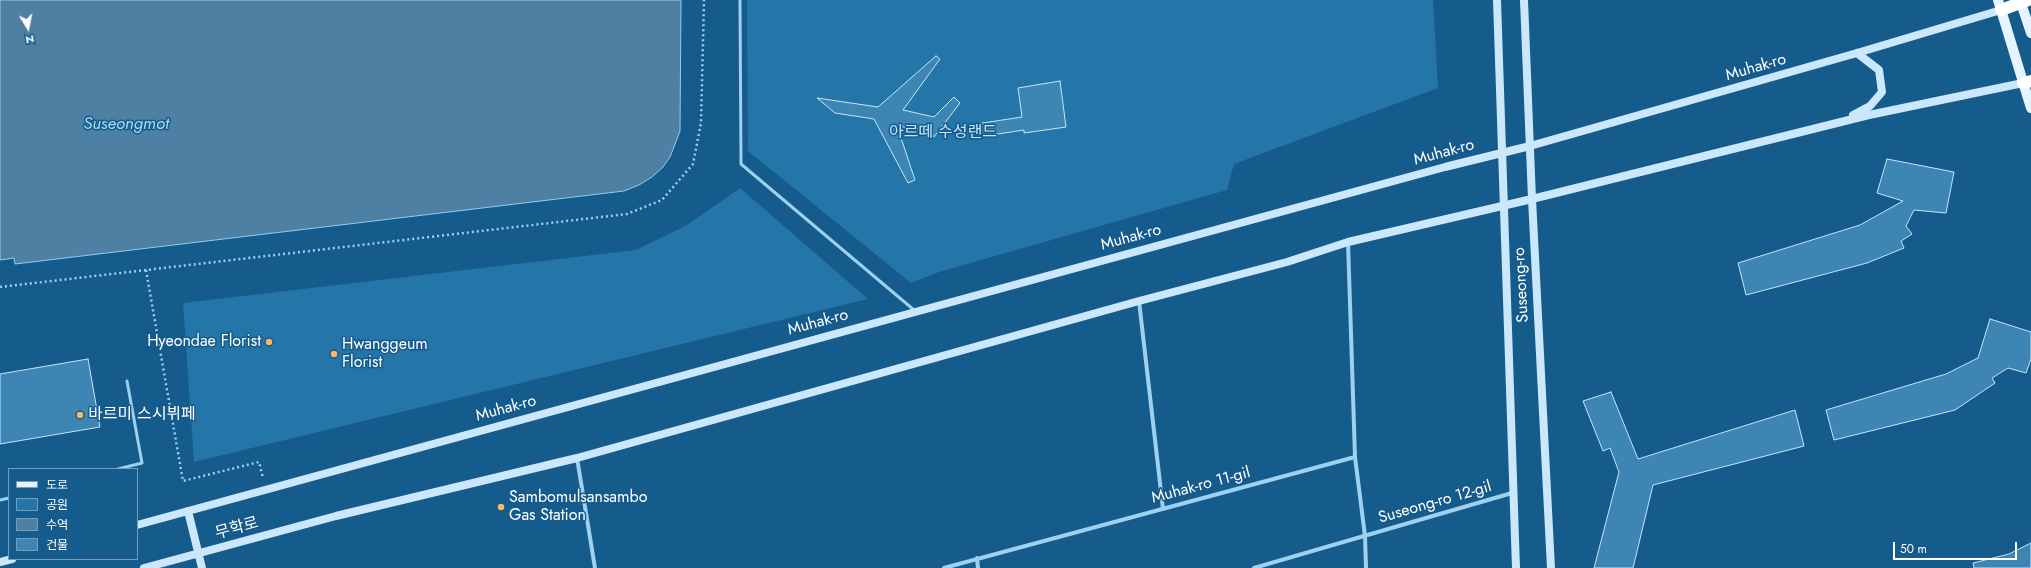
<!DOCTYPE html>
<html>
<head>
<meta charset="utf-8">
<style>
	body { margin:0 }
	#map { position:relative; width:2031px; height:568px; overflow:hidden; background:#155b8b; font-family:Jost,"Noto Sans KR",sans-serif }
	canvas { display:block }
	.legend { position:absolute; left:8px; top:468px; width:130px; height:92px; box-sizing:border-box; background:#155b8b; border:1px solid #739db9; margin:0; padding:5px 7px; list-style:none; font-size:12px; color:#fff }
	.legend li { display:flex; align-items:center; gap:8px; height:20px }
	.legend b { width:20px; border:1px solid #739db9 }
	.north { position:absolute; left:8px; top:8px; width:40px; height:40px; -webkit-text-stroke:3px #155b8b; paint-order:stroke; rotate:170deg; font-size:11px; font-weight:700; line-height:16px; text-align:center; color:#fff }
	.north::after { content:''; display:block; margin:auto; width:14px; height:18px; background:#fff; clip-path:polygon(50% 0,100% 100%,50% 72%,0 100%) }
	.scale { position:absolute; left:1893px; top:542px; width:124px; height:18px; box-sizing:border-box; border:2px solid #fff; border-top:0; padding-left:5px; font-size:12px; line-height:14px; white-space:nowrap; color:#fff; -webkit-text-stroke:3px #155b8b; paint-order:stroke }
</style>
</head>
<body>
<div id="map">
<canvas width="2031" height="568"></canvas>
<ul class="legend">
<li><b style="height:5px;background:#e6f4ff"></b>도로</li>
<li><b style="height:11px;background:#2475a8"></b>공원</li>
<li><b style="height:11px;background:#4d80a2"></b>수역</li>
<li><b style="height:11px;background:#3d86b4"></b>건물</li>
</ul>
<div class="north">N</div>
<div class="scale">50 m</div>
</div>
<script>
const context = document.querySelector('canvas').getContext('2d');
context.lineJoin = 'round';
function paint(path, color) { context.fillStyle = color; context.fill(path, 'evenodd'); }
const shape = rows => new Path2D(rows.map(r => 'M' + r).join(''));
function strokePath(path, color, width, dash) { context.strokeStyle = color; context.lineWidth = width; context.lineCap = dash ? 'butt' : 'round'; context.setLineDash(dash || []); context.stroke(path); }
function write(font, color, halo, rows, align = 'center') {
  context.font = font + ' Jost,"Noto Sans KR",sans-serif'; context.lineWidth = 3; context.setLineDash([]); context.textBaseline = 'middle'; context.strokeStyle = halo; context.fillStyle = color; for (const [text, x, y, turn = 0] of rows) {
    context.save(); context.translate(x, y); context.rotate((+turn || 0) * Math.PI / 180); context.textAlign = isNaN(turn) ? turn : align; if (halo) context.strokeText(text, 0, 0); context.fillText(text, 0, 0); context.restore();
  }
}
const green = shape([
	[747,0,1433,0,1438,88,1234,164,1227,190,939,272,911,283,748,151],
	[740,188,868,299,194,462,183,303,636,250,687,225]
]);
const water = shape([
	[0,0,681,0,680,131,670,157,663,167,652,177,639,185,624,191,15,264,14,258,0,260,0,0]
]);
const building = shape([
	[936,56,940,59,903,110,934,117,954,97,960,103,934,137,931,131,897,126,915,180,908,183,874,119,835,113,817,98,878,107,936,56],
	[1060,81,1066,127,1024,133,1024,130,978,137,976,124,1022,117,1018,88,1060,81],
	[1887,159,1954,172,1946,213,1914,210,1906,226,1912,234,1901,241,1904,248,1867,263,1746,295,1738,263,1860,225,1903,201,1877,193,1887,159],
	[1990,319,2031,332,2031,359,2026,373,2008,368,1992,378,1995,383,1955,410,1834,440,1826,410,1946,374,1978,358,1990,319],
	[88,359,100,427,0,444,0,374,88,359],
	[1611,392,1638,459,1795,410,1804,446,1653,485,1633,568,1594,568,1619,472,1610,448,1603,451,1583,401,1611,392],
	[2031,543,2031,568,1974,568,1973,563,2009,554,2031,543]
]);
const path = shape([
	[146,270,183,481,259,462,263,478],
	[0,287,627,214,662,200,693,164,701,123,704,0]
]);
const lane = shape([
	[740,0,741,164,914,310],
	[118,469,142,463,127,381],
	[0,500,9,498]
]);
const street = shape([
	[1348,242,1355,457,1365,536,1366,568],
	[1139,301,1163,509],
	[577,458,595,568],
	[977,558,978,568],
	[944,568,1355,457],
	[1254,568,1512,493]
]);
const secondary = shape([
	[1497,0,1516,568],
	[1524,0,1532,199,1551,568],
	[1853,115,1870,106,1882,92,1879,70,1857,53],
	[188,511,202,568],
	[137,525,1445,167,1530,146,1857,53,2001,10],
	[0,562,12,559],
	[144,568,336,516,577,458,1139,301,1287,262,1348,242,1532,199,1869,115,2023,83]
]);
const primary = shape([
	[1998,0,2031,108],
	[2020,0,2031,33]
]);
const highway = shape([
	[2001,10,2028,0],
	[2023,83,2031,81]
]);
const markers = [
	[269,342,4,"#ffb65c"],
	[334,354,4,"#ffb65c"],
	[80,415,4,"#ffb65c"],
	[501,507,4,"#ffb65c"]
];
const streetNames = [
	["Muhak-ro",1756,68,-16],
	["Muhak-ro",1444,153,-15],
	["Muhak-ro",1131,238,-15],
	["Suseong-ro",1522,285,-93],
	["Muhak-ro",818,323,-15],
	["Muhak-ro",506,409,-15],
	["Muhak-ro 11-gil",1201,486,-15],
	["Suseong-ro 12-gil",1435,503,-16],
	["무학로",237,529,-15]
];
const parkNames = [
	["아르떼 수성랜드",943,133]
];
const poiNames = [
	["Hyeondae Florist",261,342,"right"],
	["Hwanggeum",342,345],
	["Florist",342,363],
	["바르미 스시뷔페",88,415],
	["Sambomulsansambo",509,498],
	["Gas Station",509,516]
];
const waterNames = [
	["Suseongmot",126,125]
];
paint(green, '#2475a8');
paint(water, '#4d80a2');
strokePath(water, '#90cdf2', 1);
paint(building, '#3d86b4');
strokePath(building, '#c4e6fb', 1);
strokePath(path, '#9ed0ef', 2.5, [2, 3]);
strokePath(lane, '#9ed0ef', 3);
strokePath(street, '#9ed0ef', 4);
strokePath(secondary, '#cbe7fb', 8);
strokePath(primary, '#e6f4ff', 10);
strokePath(highway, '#fff', 12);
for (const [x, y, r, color] of markers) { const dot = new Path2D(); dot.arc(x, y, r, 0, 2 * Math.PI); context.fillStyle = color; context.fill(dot); strokePath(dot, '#155b8b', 1.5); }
write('16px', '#fff', '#155b8b', streetNames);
write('16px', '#c4e6fb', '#155b8b', parkNames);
write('16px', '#fff', '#155b8b', poiNames, 'left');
write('italic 17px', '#a9d9f7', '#155b8b', waterNames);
</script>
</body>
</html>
